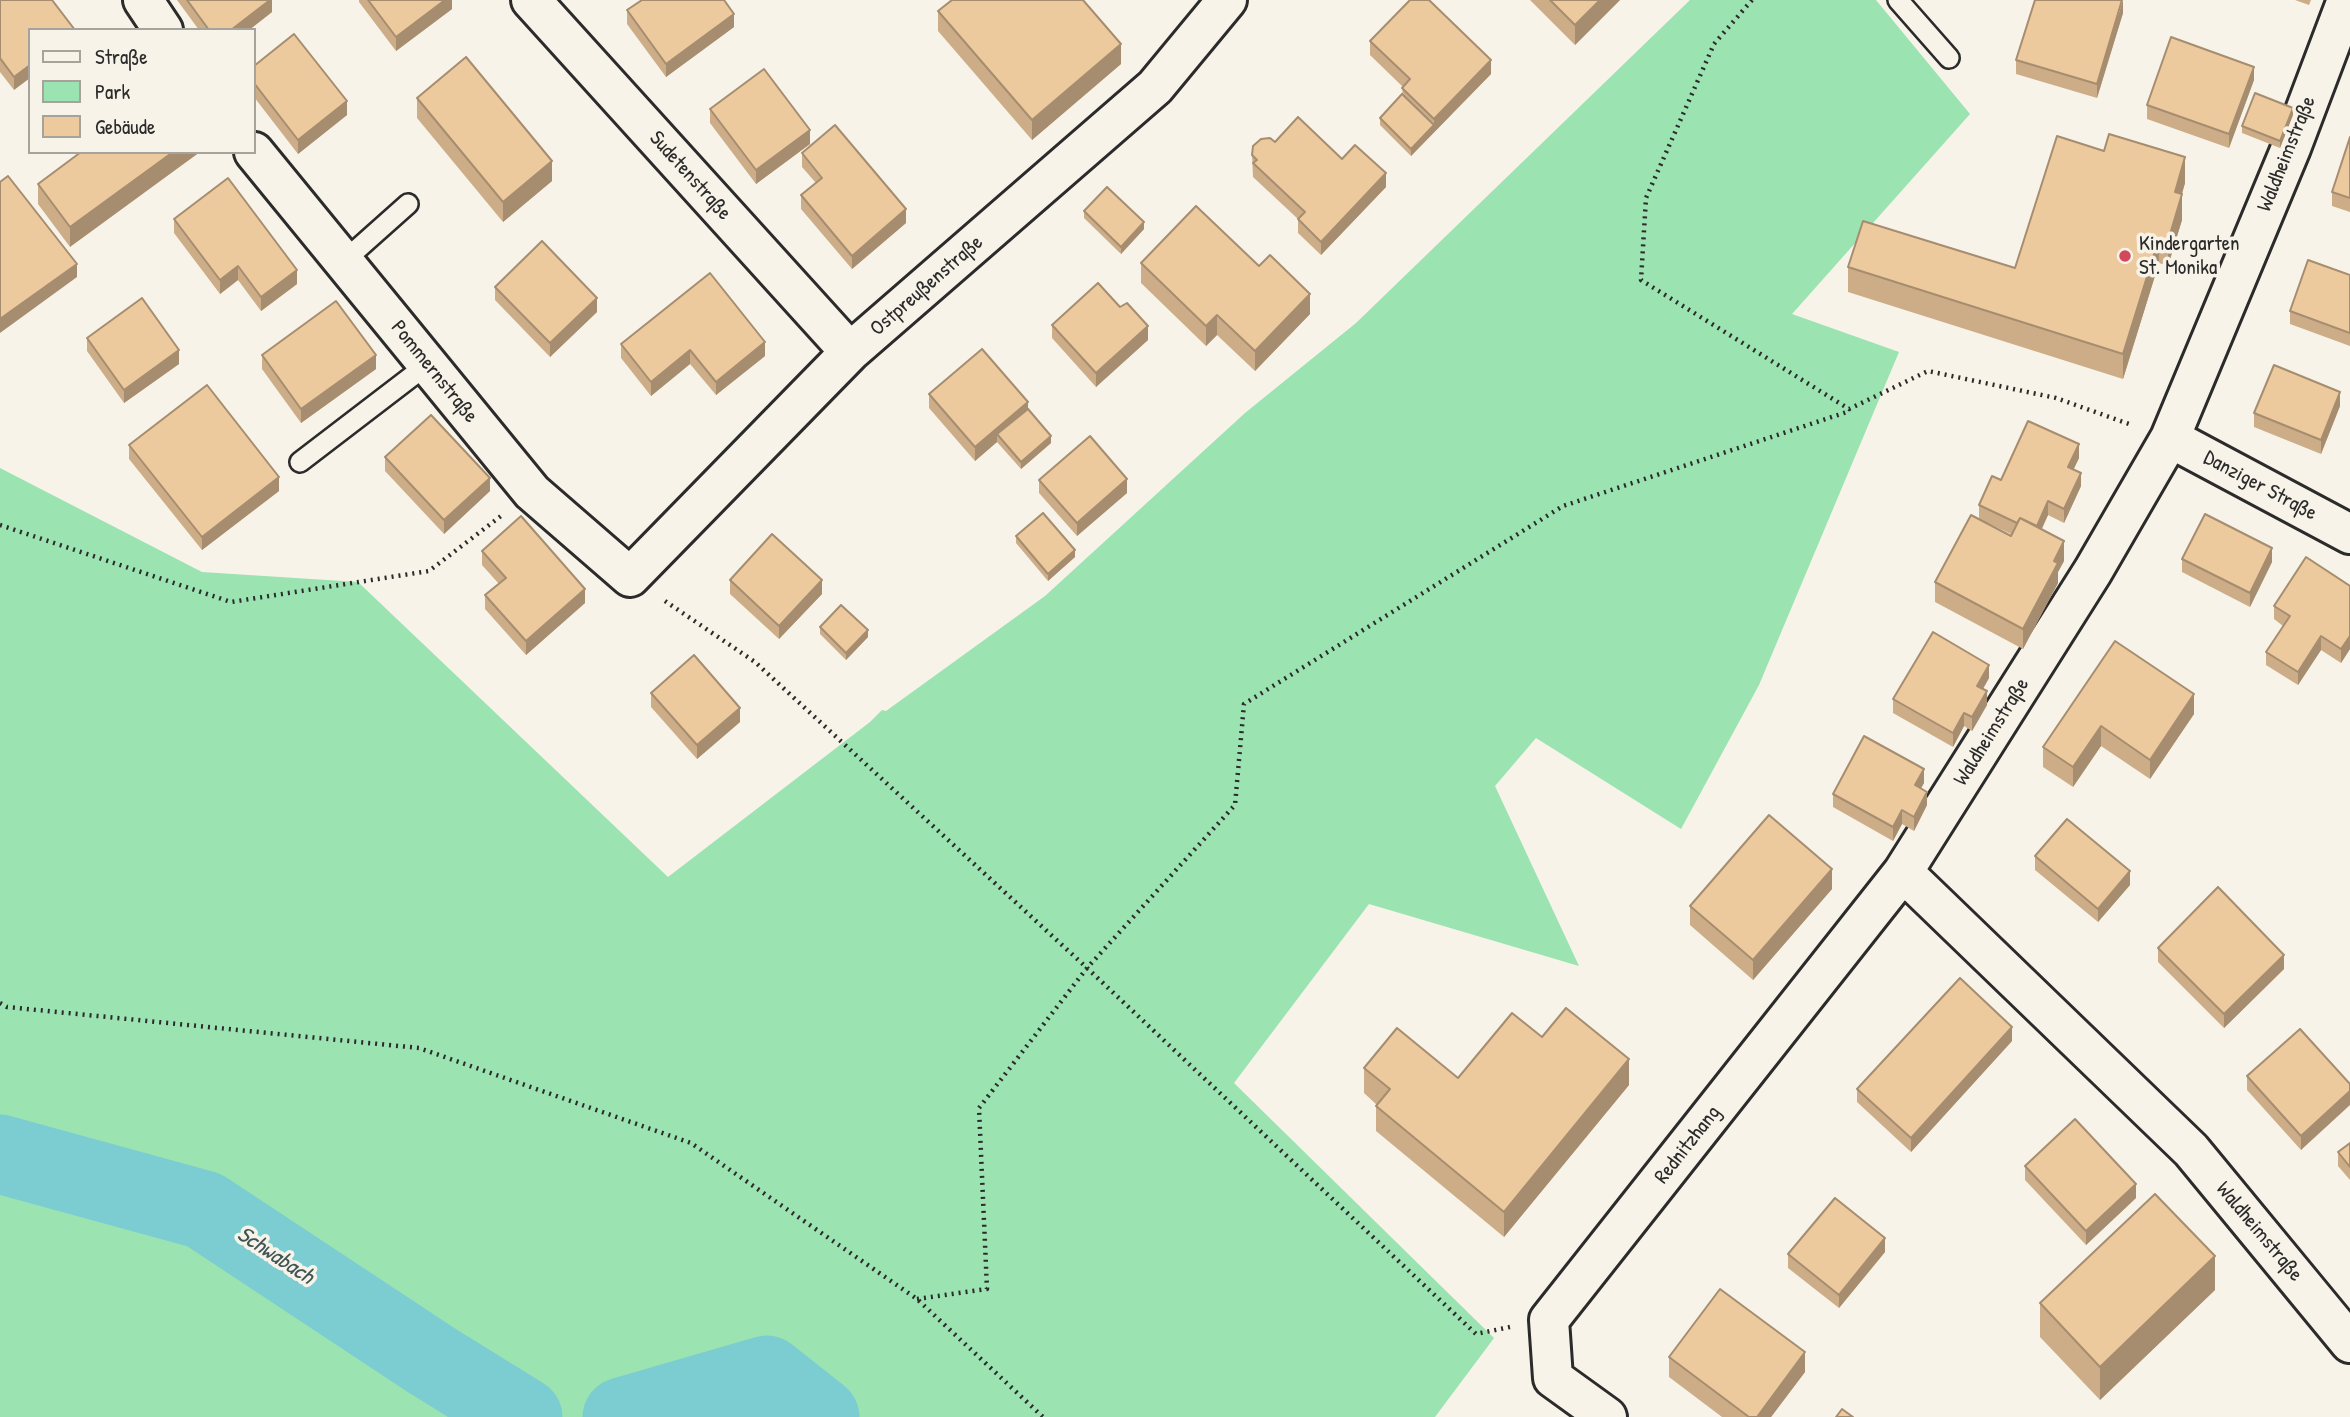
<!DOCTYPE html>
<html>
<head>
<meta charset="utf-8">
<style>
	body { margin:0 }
	#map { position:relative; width:2350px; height:1417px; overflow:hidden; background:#f7f3e8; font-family:"Patrick Hand",sans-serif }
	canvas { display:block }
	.legend { position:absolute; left:28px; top:28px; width:228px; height:126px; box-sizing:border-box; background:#f7f3e8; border:2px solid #a5a39c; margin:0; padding:9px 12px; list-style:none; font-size:21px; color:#2b2b2b }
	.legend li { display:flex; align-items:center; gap:14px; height:35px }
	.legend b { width:35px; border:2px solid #a5a39c }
</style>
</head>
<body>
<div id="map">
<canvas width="2350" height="1417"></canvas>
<ul class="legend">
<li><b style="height:9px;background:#f7f3e8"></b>Straße</li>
<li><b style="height:19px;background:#9be3b1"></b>Park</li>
<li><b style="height:19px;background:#edc99e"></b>Gebäude</li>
</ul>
</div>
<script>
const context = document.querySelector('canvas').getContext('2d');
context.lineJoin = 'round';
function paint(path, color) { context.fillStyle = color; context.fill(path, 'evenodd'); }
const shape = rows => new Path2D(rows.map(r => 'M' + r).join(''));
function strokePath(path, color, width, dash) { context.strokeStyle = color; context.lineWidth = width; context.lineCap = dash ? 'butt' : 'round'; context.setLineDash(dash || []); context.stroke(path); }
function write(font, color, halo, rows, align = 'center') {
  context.font = font + ' "Patrick Hand",sans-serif'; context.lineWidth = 7; context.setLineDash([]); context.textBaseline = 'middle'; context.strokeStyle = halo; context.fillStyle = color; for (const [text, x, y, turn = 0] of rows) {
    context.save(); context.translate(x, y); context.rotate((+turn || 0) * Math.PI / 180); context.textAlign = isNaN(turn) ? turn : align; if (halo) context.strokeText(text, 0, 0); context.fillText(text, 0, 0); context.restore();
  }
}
const green = shape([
	[1690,0,1876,0,1970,114,1792,314,1899,352,1759,685,1681,829,1536,738,1495,786,1579,966,1369,904,1234,1083,1494,1338,1435,1417,0,1417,0,468,202,572,358,582,668,877,870,722,882,710,886,711,1045,596,1245,413,1356,323]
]);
const stream = shape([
	[516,1417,518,1414]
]);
const river = shape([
	[0,1154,204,1210,431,1360,523,1417],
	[622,1417,767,1375,820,1417]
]);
const path = shape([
	[1752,0,1714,44,1646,198,1641,280,1849,409,1928,371,2056,398,2129,424],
	[0,525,231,602,429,571,501,516],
	[665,601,755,662,1087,968,1476,1334,1510,1327],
	[0,1003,7,1007,419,1048,691,1143,917,1299,1043,1417],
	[917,1299,987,1289,979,1108,1087,968,1235,805,1244,704,1563,506,1850,411]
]);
const service = shape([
	[1898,0,1949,58],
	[344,261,408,204],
	[300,462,428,364]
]);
const minor = shape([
	[143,0,163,30],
	[531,0,850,352],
	[2347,0,2291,148,2170,438,2093,571,1903,872,2191,1150,2350,1343],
	[254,152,532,492,630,577,850,352,1155,87,1227,0],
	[2170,438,2350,534],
	[1607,1417,1553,1378,1549,1320,1903,872]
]);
const wall = shape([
	[0,0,52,0,14,90,0,72],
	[177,0,272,0,272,12,249,30,199,30],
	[359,0,452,0,452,9,396,51,359,2],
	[1530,0,1620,0,1575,45],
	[2295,0,2311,0,2309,5],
	[627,10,734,27,666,77,627,24],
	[938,11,1121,64,1032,140,938,31],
	[2123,13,2097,98,2016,74,2016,60],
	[1370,41,1491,74,1411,156,1380,125,1380,118,1402,94,1403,87,1370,55],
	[254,66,347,115,298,154,254,97],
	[2254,80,2229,148,2147,119,2147,105],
	[417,98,552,181,503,222,417,118],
	[710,109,810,144,756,184,710,123],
	[2293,115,2280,148,2242,133,2242,126],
	[2350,137,2350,212,2332,206,2332,192],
	[1275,142,1342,159,1386,187,1321,255,1298,233,1298,219,1253,177,1252,155],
	[81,152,70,247,38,204,38,184],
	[802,153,906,223,852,269,801,209,801,195,816,183,802,167],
	[2185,183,2182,194,2182,220,2168,266,2159,263,2123,379,1848,292,1848,267,2015,268],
	[1084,211,1144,229,1121,254,1084,218],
	[174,219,297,284,261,311,238,280,220,294,174,233],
	[1141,263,1259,266,1310,314,1255,371,1217,335,1206,346,1141,283],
	[2350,275,2350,346,2290,324,2290,311],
	[495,287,597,312,550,357,495,300],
	[1052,325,1148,340,1096,387,1052,338],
	[87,338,179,364,124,403,87,351],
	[621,344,765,356,716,395,690,364,651,396,621,358],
	[262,355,376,369,301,423,262,369],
	[929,394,1028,409,1051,443,1021,469,997,442,975,461,929,408],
	[2340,406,2321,454,2254,427,2254,413],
	[129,445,279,491,202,550,129,459],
	[385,457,490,491,444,534,385,471],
	[2079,458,2074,469,2081,486,2064,523,2048,515,2042,529,2064,561,2058,572,2058,583,2023,649,1935,602,1935,582,2011,536,2011,534,1979,519,1979,505,2001,480],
	[1039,480,1127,493,1077,536,1039,493],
	[1016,536,1075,557,1048,581,1016,543],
	[482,551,585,603,526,655,485,609,485,595,499,584,482,565],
	[2182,559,2272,562,2250,607,2182,572],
	[730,580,822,594,779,639,730,594],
	[2350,586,2350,649,2341,663,2321,650,2298,685,2266,665,2266,652,2283,626,2274,619,2274,606],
	[820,627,868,637,846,660,820,634],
	[2115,641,2194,714,2150,779,2101,746,2073,787,2043,767,2043,747],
	[1989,678,1983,689,1987,705,1972,731,1964,726,1953,747,1893,713,1893,699],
	[651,693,740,722,697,759,651,707],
	[1924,783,1921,788,1927,805,1914,831,1902,824,1893,841,1833,807,1833,794],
	[2035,856,2130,885,2098,922,2035,870],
	[1832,889,1753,980,1690,925,1690,906],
	[2158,948,2284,969,2224,1028,2158,962],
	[1542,1037,1629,1085,1504,1237,1376,1131,1376,1106,1377,1105,1364,1093,1364,1068,1458,1078],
	[2012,1041,1911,1152,1857,1102,1857,1089],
	[2247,1076,2350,1084,2301,1150,2247,1090],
	[2350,1143,2350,1180,2338,1166,2338,1152],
	[2025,1166,2136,1198,2086,1245,2025,1180],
	[1885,1252,1839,1308,1788,1268,1788,1254],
	[2215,1290,2100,1400,2040,1337,2040,1303],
	[1669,1357,1805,1372,1771,1417,1722,1417,1669,1377]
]);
const shadedWall = shape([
	[270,0,272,0,272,12,249,30,231,30],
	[445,0,452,0,452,9,396,51,396,37],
	[1600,0,1620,0,1575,45,1575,25],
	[2123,0,2123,13,2097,98,2097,84],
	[734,14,734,27,666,77,666,64],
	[1121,44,1121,64,1032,140,1032,120],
	[1491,60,1491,74,1411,156,1411,149,1434,125,1434,119],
	[30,65,30,78,14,90,14,77],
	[2254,67,2254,80,2229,148,2229,134],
	[347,101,347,115,298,154,298,140],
	[2293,108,2293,115,2280,148,2280,141],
	[810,130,810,144,756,184,756,170],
	[173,152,200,152,70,247,70,227],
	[2185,157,2185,183,2175,217,2175,192],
	[552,161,552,181,503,222,503,202],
	[1386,173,1386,187,1321,255,1321,242],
	[2182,194,2182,220,2168,266,2168,241],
	[906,209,906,223,852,269,852,256],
	[1144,222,1144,229,1121,254,1121,247],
	[2159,238,2159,263,2123,379,2123,354],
	[77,264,77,277,0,333,0,319],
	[238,266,238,280,220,294,220,280],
	[297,270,297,284,261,311,261,297],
	[1310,294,1310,314,1255,371,1255,351],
	[597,298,597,312,550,357,550,343],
	[1217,315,1217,335,1206,346,1206,326],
	[1148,326,1148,340,1096,387,1096,373],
	[765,342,765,356,716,395,716,382],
	[179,350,179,364,124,403,124,390],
	[690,350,690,364,651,396,651,382],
	[376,355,376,369,301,423,301,409],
	[2340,392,2340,406,2321,454,2321,440],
	[1028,402,1028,416,997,434,997,442,975,461,975,447],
	[1051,436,1051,443,1021,469,1021,462],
	[2079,444,2079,458,2068,480,2068,467],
	[2081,473,2081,486,2064,523,2064,509],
	[279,477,279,491,202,550,202,537],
	[490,478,490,491,444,534,444,520],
	[1127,479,1127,493,1077,536,1077,523],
	[2048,501,2048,515,2034,545,2034,531],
	[2064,541,2064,561,2058,572,2058,583,2023,649,2023,629,2054,561],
	[2272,548,2272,562,2250,607,2250,593],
	[1075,550,1075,557,1048,581,1048,574],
	[822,580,822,594,779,639,779,626],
	[585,589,585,603,526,655,526,641],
	[868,630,868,637,846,660,846,653],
	[2321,636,2321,650,2298,685,2298,672],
	[2350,636,2350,649,2341,663,2341,649],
	[1989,665,1989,678,1977,699,1977,686],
	[1987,691,1987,705,1972,731,1972,717],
	[2194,694,2194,714,2150,779,2150,760],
	[740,708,740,722,697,759,697,745],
	[1964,713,1964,726,1953,747,1953,733],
	[2101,726,2101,746,2073,787,2073,767],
	[1924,769,1924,783,1915,799,1915,785],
	[1927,792,1927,805,1914,831,1914,817],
	[1902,810,1902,824,1893,841,1893,827],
	[1832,869,1832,889,1753,980,1753,960],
	[2130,871,2130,885,2098,922,2098,909],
	[2284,955,2284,969,2224,1028,2224,1014],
	[2012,1027,2012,1041,1911,1152,1911,1138],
	[1629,1059,1629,1085,1504,1237,1504,1212],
	[2350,1091,2350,1105,2301,1150,2301,1136],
	[2136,1184,2136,1198,2086,1245,2086,1231],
	[1885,1238,1885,1252,1839,1308,1839,1295],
	[2215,1256,2215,1290,2100,1400,2100,1367],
	[1805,1352,1805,1372,1771,1417,1757,1417]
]);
const building = shape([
	[0,0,52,0,75,30,30,30,30,65,14,77,0,58,0,0],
	[187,0,270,0,231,30,209,30,187,0],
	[368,0,445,0,396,37,368,0],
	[642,0,724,0,734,14,666,64,627,10,642,0],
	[952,0,1083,0,1121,44,1032,120,938,11,952,0],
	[1410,0,1429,0,1491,60,1434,119,1402,88,1410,79,1370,41,1410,0],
	[1550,0,1600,0,1575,25,1550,0],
	[2035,0,2122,0,2097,84,2016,60,2035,0],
	[294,34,347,101,298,140,254,83,254,66,294,34],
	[2171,37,2254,67,2229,134,2147,105,2171,37],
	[466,57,552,161,503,202,417,98,466,57],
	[764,69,810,130,756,170,710,109,764,69],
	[2255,93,2293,108,2280,141,2242,126,2255,93],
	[1402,94,1434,125,1411,149,1380,118,1402,94],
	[1298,117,1342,159,1355,145,1386,173,1321,242,1298,219,1305,212,1253,163,1257,160,1252,155,1253,146,1261,139,1270,138,1275,142,1298,117],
	[835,125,906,209,852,256,801,195,822,178,802,153,835,125],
	[2109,134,2185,157,2175,192,2182,194,2168,241,2159,238,2123,354,1848,267,1863,221,2015,268,2057,136,2104,151,2109,134],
	[2350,137,2350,198,2332,192,2350,137],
	[81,152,173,152,70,227,38,184,81,152],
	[8,176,77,264,0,319,0,182,8,176],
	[228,178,297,270,261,297,238,266,220,280,174,219,228,178],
	[1107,187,1144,222,1121,247,1084,211,1107,187],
	[1196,206,1259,266,1270,255,1310,294,1255,351,1217,315,1206,326,1141,263,1196,206],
	[542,241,597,298,550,343,495,287,542,241],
	[2308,260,2350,275,2350,333,2290,311,2308,260],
	[710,273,765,342,716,382,690,350,651,382,621,344,710,273],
	[1098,283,1120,307,1127,303,1148,326,1096,373,1052,325,1098,283],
	[142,298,179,350,124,390,87,338,142,298],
	[336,301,376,355,301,409,262,355,336,301],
	[982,349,1028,402,975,447,929,394,982,349],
	[2274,365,2340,392,2321,440,2254,413,2274,365],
	[207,385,279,477,202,537,129,445,207,385],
	[1028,409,1051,436,1021,462,997,434,1028,409],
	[431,415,490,478,444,520,385,457,431,415],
	[2028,421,2079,444,2068,467,2081,473,2064,509,2048,501,2037,526,2020,518,2017,523,1979,505,1992,476,2001,480,2028,421],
	[1090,436,1127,479,1077,523,1039,480,1090,436],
	[1043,513,1075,550,1048,574,1016,536,1043,513],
	[2205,514,2272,548,2250,593,2182,559,2205,514],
	[1971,515,2011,536,2020,518,2064,541,2054,561,2058,563,2023,629,1935,582,1971,515],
	[521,516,585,589,526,641,485,595,506,578,482,551,521,516],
	[772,534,822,580,779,626,730,580,772,534],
	[2306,557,2350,586,2350,636,2341,649,2321,636,2298,672,2266,652,2290,616,2274,606,2306,557],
	[841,605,868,630,846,653,820,627,841,605],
	[1933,632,1989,665,1977,686,1987,691,1972,717,1964,713,1953,733,1893,699,1933,632],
	[2115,641,2194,694,2150,760,2101,726,2073,767,2043,747,2115,641],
	[694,655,740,708,697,745,651,693,694,655],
	[1864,736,1924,769,1915,785,1927,792,1914,817,1902,810,1893,827,1833,794,1864,736],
	[1769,815,1832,869,1753,960,1690,906,1769,815],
	[2067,819,2130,871,2098,909,2035,856,2067,819],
	[2218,887,2284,955,2224,1014,2158,948,2218,887],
	[1960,978,2012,1027,1911,1138,1857,1089,1960,978],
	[1566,1008,1629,1059,1504,1212,1376,1106,1390,1089,1364,1068,1397,1028,1458,1078,1512,1013,1542,1037,1566,1008],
	[2300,1029,2350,1084,2350,1091,2301,1136,2247,1076,2300,1029],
	[2075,1119,2136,1184,2086,1231,2025,1166,2075,1119],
	[2350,1143,2350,1167,2338,1152,2350,1143],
	[2155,1194,2215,1256,2100,1367,2040,1303,2155,1194],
	[1835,1198,1885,1238,1839,1295,1788,1254,1835,1198],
	[1720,1289,1805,1352,1757,1417,1749,1417,1669,1357,1720,1289],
	[1842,1409,1853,1417,1836,1417,1842,1409]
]);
const markers = [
	[2125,256,7,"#d1495b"]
];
const streetNames = [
	["Waldheimstraße",2287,154,-68],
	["Sudetenstraße",690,176,48],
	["Ostpreußenstraße",927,286,-41],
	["Pommernstraße",434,372,51],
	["Danziger Straße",2260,486,28],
	["Waldheimstraße",1992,732,-58],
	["Rednitzhang",1688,1145,-52],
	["Waldheimstraße",2259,1232,50]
];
const poiNames = [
	["Kindergarten",2139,244],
	["St. Monika",2139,268]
];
const waterNames = [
	["Schwabach",275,1256,33]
];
paint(green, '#9be3b1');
strokePath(stream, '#5b8c8f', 12);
strokePath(river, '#7bcdd2', 79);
strokePath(service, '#2b2b2b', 24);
strokePath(minor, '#2b2b2b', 44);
strokePath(path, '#2b2b2b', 4.5, [2, 5]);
strokePath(service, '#f7f3e8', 19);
strokePath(minor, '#f7f3e8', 38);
paint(wall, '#ccad88');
paint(shadedWall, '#a68d6f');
paint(building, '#edc99e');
strokePath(building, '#a68d6f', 2);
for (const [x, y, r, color] of markers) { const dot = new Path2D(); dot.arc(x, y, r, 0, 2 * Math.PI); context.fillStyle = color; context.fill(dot); strokePath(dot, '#f7f3e8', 2.5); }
write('21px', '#2b2b2b', '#f7f3e8', streetNames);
write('21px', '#2b2b2b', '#f7f3e8', poiNames, 'left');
write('italic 23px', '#3f5455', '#f7f3e8', waterNames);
</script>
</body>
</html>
